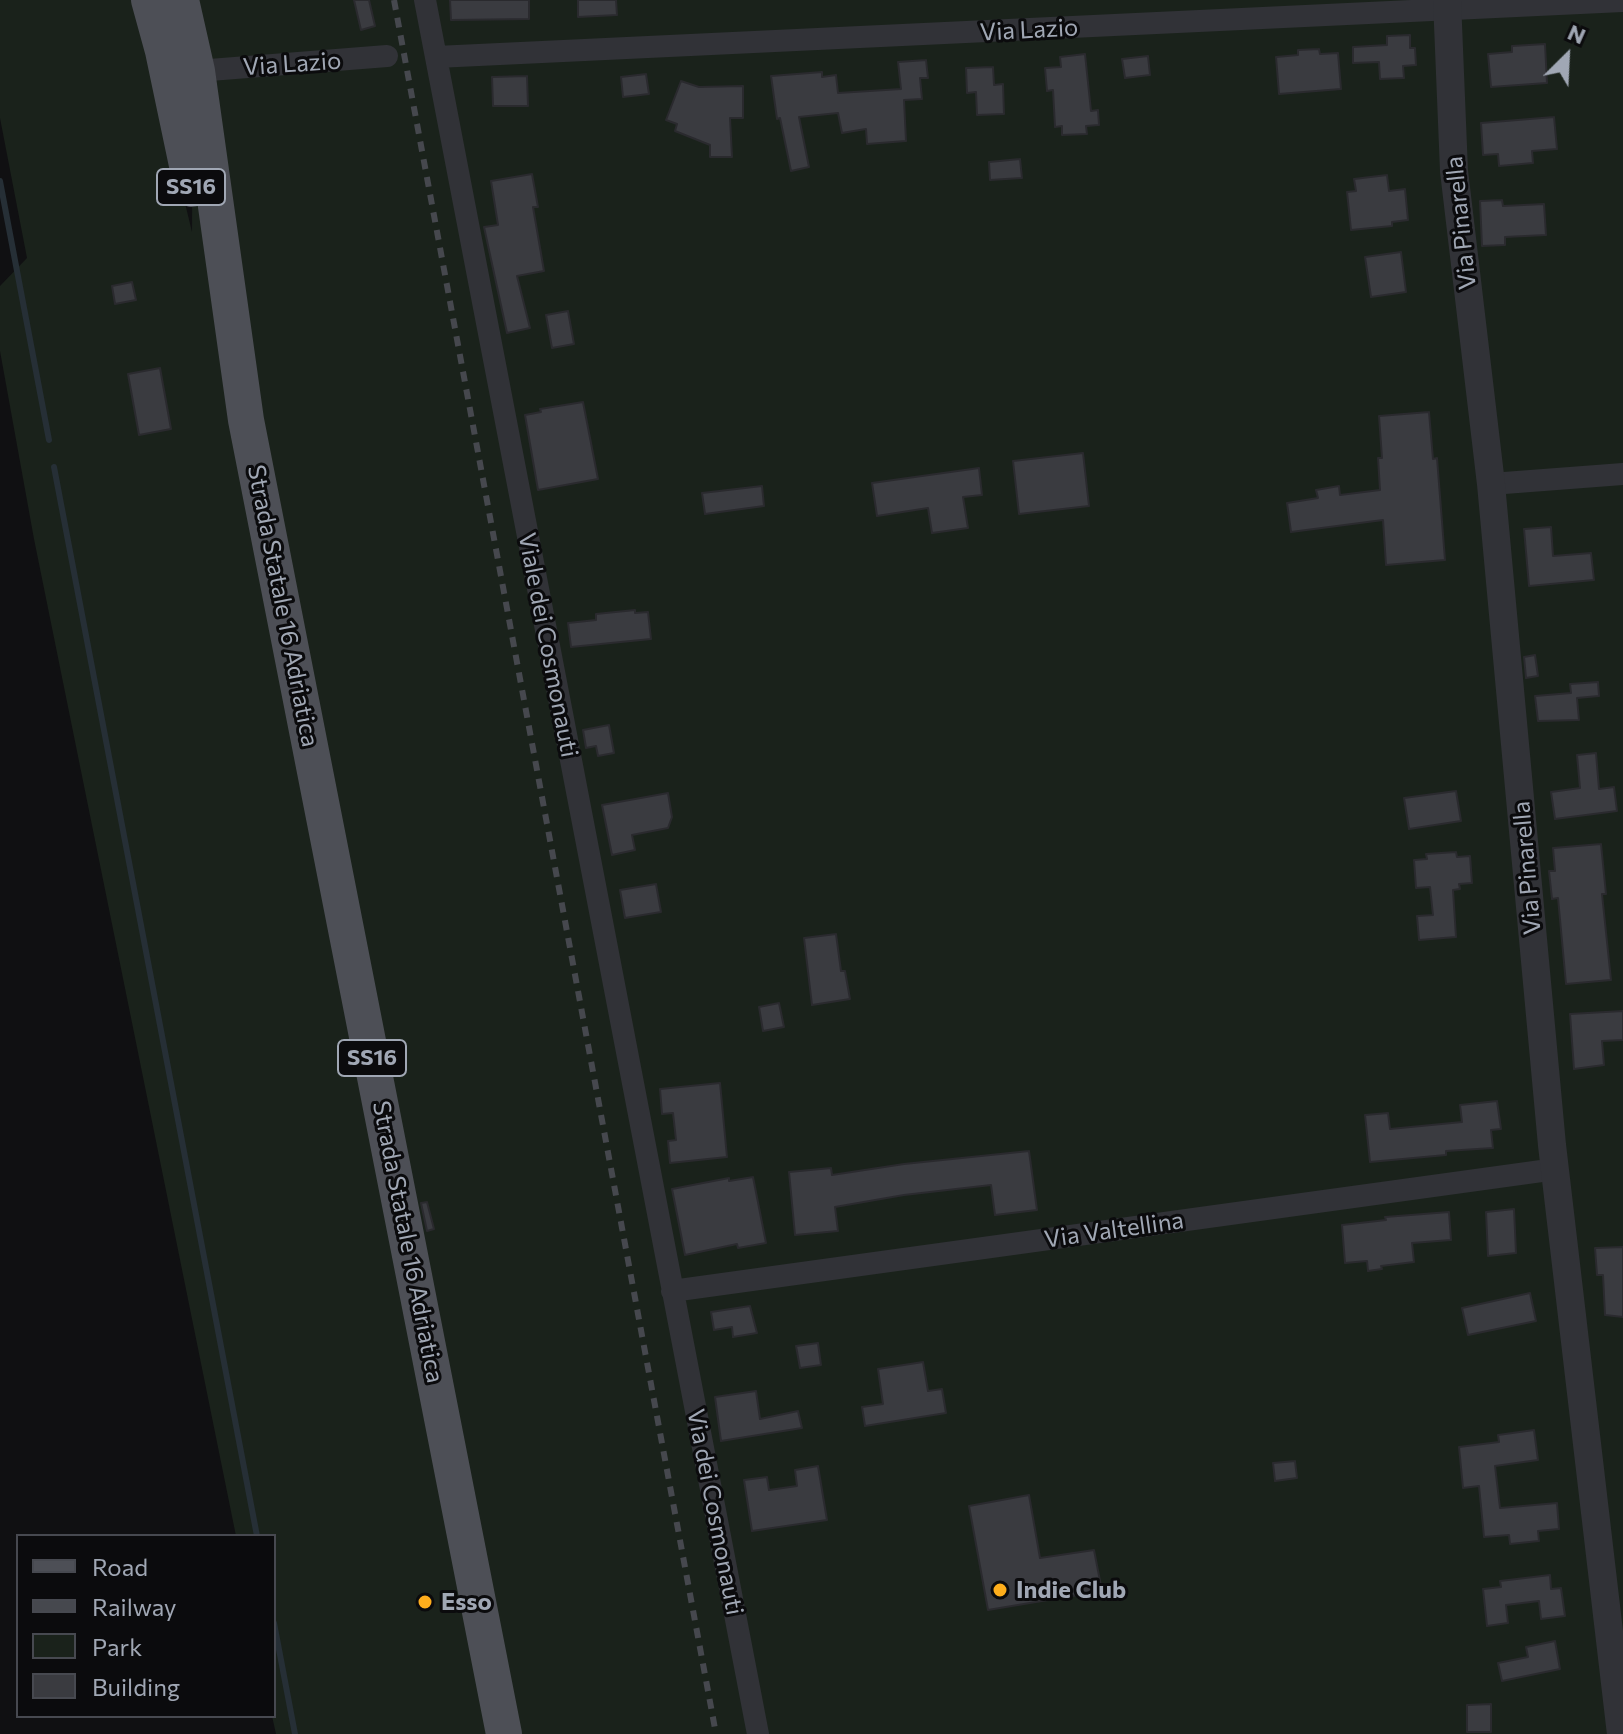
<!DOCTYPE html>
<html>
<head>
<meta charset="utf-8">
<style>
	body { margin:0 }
	#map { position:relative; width:1623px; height:1734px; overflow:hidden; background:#101012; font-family:Commissioner,sans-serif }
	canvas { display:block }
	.legend { position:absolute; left:16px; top:1534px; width:260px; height:184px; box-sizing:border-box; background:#0b0b0d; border:2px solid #474950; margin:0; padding:10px 14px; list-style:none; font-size:24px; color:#a0a7b4 }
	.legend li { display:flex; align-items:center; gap:16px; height:40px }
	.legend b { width:40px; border:2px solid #474950 }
	.north { position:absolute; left:1527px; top:16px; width:80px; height:80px; -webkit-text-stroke:6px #0b0b0d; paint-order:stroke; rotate:24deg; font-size:22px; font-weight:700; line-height:32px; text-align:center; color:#a0a7b4 }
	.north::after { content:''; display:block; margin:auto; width:28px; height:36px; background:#a0a7b4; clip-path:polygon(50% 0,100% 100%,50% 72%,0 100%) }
</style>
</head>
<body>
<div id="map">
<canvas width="1623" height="1734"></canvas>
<ul class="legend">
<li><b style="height:10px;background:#4d4f56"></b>Road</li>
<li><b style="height:10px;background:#46484e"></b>Railway</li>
<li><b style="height:22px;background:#1a221b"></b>Park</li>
<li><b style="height:22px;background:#3a3b40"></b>Building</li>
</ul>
<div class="north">N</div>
</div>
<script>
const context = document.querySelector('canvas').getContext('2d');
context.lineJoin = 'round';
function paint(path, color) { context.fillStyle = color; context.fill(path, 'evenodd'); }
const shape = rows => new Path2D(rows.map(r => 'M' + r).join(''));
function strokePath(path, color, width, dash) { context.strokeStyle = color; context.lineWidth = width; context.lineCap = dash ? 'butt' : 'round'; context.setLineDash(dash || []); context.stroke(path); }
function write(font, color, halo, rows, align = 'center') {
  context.font = font + ' Commissioner,sans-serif'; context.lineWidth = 6; context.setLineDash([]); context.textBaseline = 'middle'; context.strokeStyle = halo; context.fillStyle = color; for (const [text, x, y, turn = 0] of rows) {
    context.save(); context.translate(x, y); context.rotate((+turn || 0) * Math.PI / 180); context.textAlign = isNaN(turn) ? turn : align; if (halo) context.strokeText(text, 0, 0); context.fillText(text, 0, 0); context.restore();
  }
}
const green = shape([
	[0,0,136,0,192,232,193,16,191,0,1623,0,1623,1734,276,1734,272,1716,274,1716,274,1536,236,1536,34,539,0,351,0,286,27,258,0,118]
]);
const stream = shape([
	[0,181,49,440],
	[54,467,257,1536],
	[274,1623,295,1734]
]);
const building = shape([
	[354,0,369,0,375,26,361,30,354,0],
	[450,0,529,0,529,19,451,20,450,0],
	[578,0,616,0,617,15,578,17,578,0],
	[1410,35,1410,48,1415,48,1416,65,1403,66,1404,78,1380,79,1379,62,1353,63,1353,47,1387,45,1387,36,1410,35],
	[1545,44,1547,83,1491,87,1488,54,1512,52,1512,46,1545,44],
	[1319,49,1320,54,1338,53,1341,89,1279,94,1276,57,1298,55,1298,50,1319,49],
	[1085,54,1091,111,1098,110,1099,125,1086,126,1087,134,1062,135,1062,126,1055,127,1053,90,1047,91,1045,68,1061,67,1060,57,1085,54],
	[1148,56,1150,75,1125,78,1122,59,1148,56],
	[926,60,928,78,920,78,922,99,904,100,906,141,867,144,866,129,842,133,838,113,799,117,809,167,791,171,780,118,777,119,771,76,822,72,822,77,836,75,838,93,901,89,898,62,926,60],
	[993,67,994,85,1003,84,1004,114,977,115,976,92,967,93,966,68,993,67],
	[646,74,649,94,623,97,621,77,646,74],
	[527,76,528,106,493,106,492,77,527,76],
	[681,81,699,87,743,86,743,118,730,118,732,157,710,157,710,145,675,131,677,124,666,120,681,81],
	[1554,117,1557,149,1532,151,1533,163,1499,166,1498,154,1483,155,1481,123,1554,117],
	[1020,159,1022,178,990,180,989,162,1020,159],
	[532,174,538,207,533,207,544,271,517,276,530,328,507,333,484,227,498,225,491,181,532,174],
	[1387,175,1389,191,1405,189,1408,220,1392,222,1392,226,1351,230,1347,192,1356,191,1354,179,1387,175],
	[1502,200,1503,206,1544,204,1546,235,1505,237,1505,245,1482,246,1480,201,1502,200],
	[1401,252,1406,292,1371,297,1365,257,1401,252],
	[132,282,136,300,115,304,112,286,132,282],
	[568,311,574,344,552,348,546,315,568,311],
	[160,368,171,429,139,435,128,374,160,368],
	[583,402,598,479,538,490,525,415,541,412,540,409,583,402],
	[1429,412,1433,459,1437,458,1445,560,1386,565,1383,520,1291,532,1287,503,1318,498,1316,490,1339,486,1340,495,1380,490,1378,458,1382,458,1379,416,1429,412],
	[1083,453,1089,506,1019,514,1013,461,1083,453],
	[979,468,982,495,963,497,968,528,932,533,928,508,877,516,872,483,979,468],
	[762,486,764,506,705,514,702,493,762,486],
	[1551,527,1553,556,1591,553,1594,580,1529,586,1524,529,1551,527],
	[635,610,635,613,648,612,651,639,571,647,568,623,596,620,596,614,635,610],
	[1535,655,1538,676,1526,678,1524,657,1535,655],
	[1598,682,1599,696,1577,698,1579,720,1538,721,1535,696,1571,693,1570,684,1598,682],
	[609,725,614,753,598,756,596,746,586,748,583,730,609,725],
	[1596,753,1599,789,1614,787,1617,811,1555,819,1551,792,1580,788,1577,755,1596,753],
	[1456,791,1461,821,1409,829,1404,798,1456,791],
	[668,793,672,817,668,828,632,835,635,850,612,855,602,805,668,793],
	[1601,844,1606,894,1602,894,1611,980,1566,984,1558,898,1552,899,1549,871,1555,871,1553,848,1601,844],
	[1456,852,1457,857,1470,856,1472,883,1459,884,1460,889,1453,890,1456,937,1419,940,1417,916,1433,915,1430,887,1416,888,1414,860,1427,859,1426,854,1456,852],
	[656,884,661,912,625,918,620,890,656,884],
	[836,934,841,971,845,971,850,999,812,1005,804,938,836,934],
	[779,1003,784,1027,763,1031,759,1007,779,1003],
	[1623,1011,1623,1040,1602,1041,1604,1065,1574,1069,1570,1014,1623,1011],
	[720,1083,727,1157,670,1163,668,1141,676,1140,673,1113,662,1114,660,1089,720,1083],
	[1497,1101,1501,1129,1491,1130,1493,1148,1446,1151,1446,1155,1370,1162,1365,1115,1388,1113,1390,1129,1462,1122,1460,1105,1497,1101],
	[1029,1151,1037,1210,995,1215,991,1185,904,1195,835,1207,838,1231,795,1235,789,1172,831,1168,832,1175,904,1164,1029,1151],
	[753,1177,766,1243,738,1248,737,1244,685,1255,672,1189,729,1178,729,1181,753,1177],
	[427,1202,434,1229,427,1231,421,1203,427,1202],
	[1514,1209,1516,1253,1488,1256,1486,1212,1514,1209],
	[1449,1212,1451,1240,1412,1243,1414,1262,1381,1266,1382,1269,1368,1271,1367,1261,1345,1263,1342,1225,1386,1220,1385,1217,1449,1212],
	[1623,1247,1623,1317,1605,1315,1603,1275,1597,1275,1595,1248,1623,1247],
	[1530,1293,1536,1321,1468,1335,1462,1308,1530,1293],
	[750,1306,757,1333,733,1337,732,1327,714,1330,711,1312,750,1306],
	[818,1343,821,1365,800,1368,796,1346,818,1343],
	[923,1362,928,1391,942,1389,946,1413,865,1426,862,1407,883,1404,878,1369,923,1362],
	[756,1391,760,1419,798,1411,802,1428,721,1441,715,1397,756,1391],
	[1534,1430,1538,1460,1495,1466,1500,1508,1557,1503,1559,1529,1538,1531,1539,1541,1510,1544,1509,1535,1484,1537,1479,1486,1463,1488,1459,1447,1499,1442,1498,1435,1534,1430],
	[1295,1461,1297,1478,1275,1481,1273,1463,1295,1461],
	[818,1466,827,1520,752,1531,744,1480,767,1477,769,1490,797,1486,795,1470,818,1466],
	[1029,1495,1040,1558,1094,1550,1102,1591,988,1610,969,1506,1029,1495],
	[1550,1575,1551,1589,1561,1588,1565,1616,1541,1619,1539,1601,1506,1605,1508,1623,1487,1626,1483,1589,1501,1587,1500,1581,1550,1575],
	[1555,1641,1560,1669,1502,1681,1498,1663,1528,1657,1526,1647,1555,1641],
	[1491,1704,1491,1732,1467,1732,1467,1705,1491,1704]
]);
const minor = shape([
	[425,0,758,1734],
	[436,57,1623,1],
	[197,71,387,56],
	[1491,484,1623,474],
	[672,1291,1556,1169]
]);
const tertiary = shape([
	[1447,0,1454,171,1491,484,1552,1145,1621,1734]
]);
const primary = shape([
	[149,0,163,51,192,189],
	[181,0,197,71,246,420,504,1734]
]);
const rail = shape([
	[394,0,716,1734]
]);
const markers = [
	[1000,1590,8,"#feae1c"],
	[425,1602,8,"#feae1c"]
];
const shields = [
	[191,187,68],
	[372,1058,68]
];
const shieldNames = [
	["SS16",191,187],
	["SS16",372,1058]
];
const streetNames = [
	["Via Lazio",1029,30,-3],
	["Via Lazio",292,64,-4],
	["Via Pinarella",1461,223,-96],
	["Strada Statale 16 Adriatica",283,606,79],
	["Viale dei Cosmonauti",548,645,79],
	["Via Pinarella",1527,868,-95],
	["Via Valtellina",1114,1230,-8],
	["Strada Statale 16 Adriatica",408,1242,79],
	["Via dei Cosmonauti",715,1512,79]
];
const poiNames = [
	["Indie Club",1016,1590],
	["Esso",441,1602]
];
paint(green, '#1a221b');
strokePath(stream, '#262f36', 6);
paint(building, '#3a3b40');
strokePath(building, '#2a2a2e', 2);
strokePath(minor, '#313237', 22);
strokePath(tertiary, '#313237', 28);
strokePath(primary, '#4d4f56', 36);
strokePath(rail, '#46484e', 6, [10, 8]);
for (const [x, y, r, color] of markers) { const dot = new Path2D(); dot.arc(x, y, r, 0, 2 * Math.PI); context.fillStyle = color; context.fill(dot); strokePath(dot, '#0b0b0d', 3); }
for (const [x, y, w] of shields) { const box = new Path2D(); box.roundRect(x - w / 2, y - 18, w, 36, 6); context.fillStyle = '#0b0b0d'; context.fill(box); strokePath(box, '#a0a7b4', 2); }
write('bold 22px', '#a0a7b4', null, shieldNames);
write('24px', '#a0a7b4', '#0b0b0d', streetNames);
write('bold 24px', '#a0a7b4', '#0b0b0d', poiNames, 'left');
</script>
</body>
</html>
